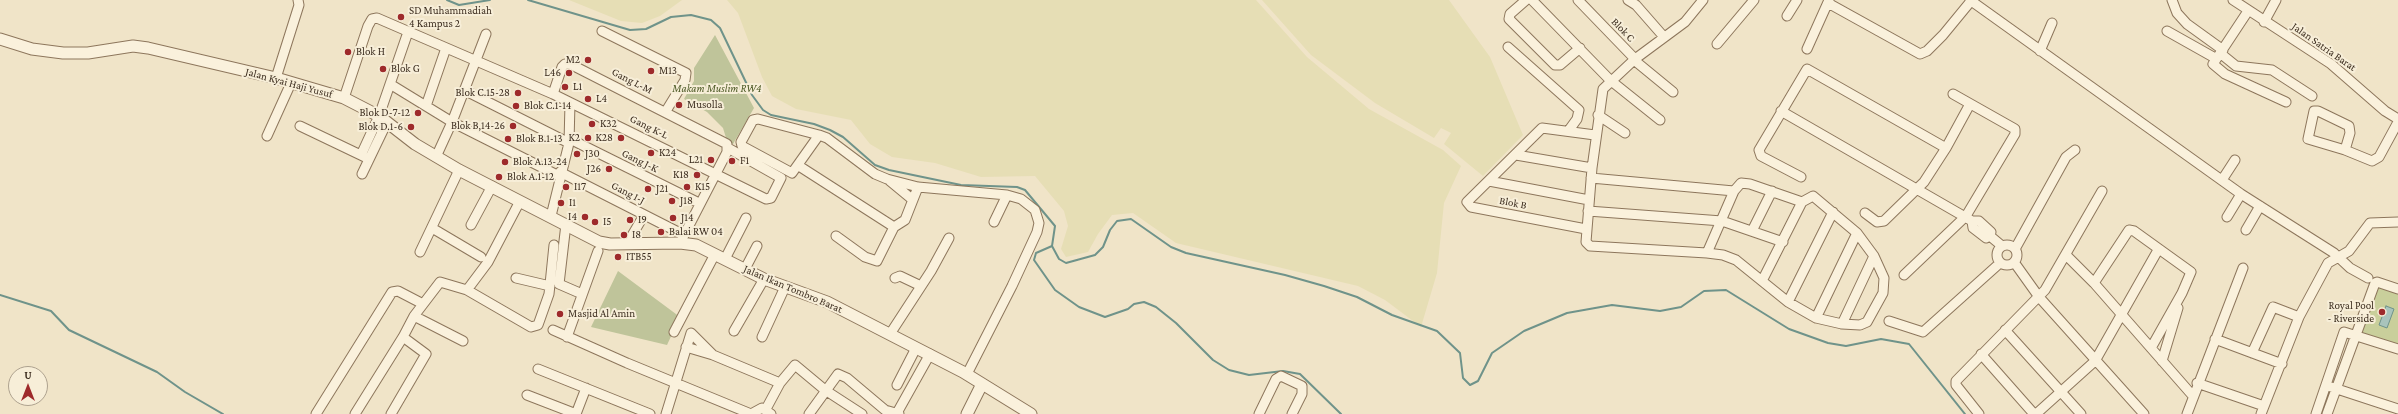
<!DOCTYPE html>
<html>
<head>
<meta charset="utf-8">
<style>
	body { margin:0 }
	#map { position:relative; width:2398px; height:414px; overflow:hidden; background:#f0e4c8; font-family:"Crimson Pro",serif }
	canvas { display:block }
	.north { position:absolute; left:8px; top:366px; width:40px; height:40px; box-sizing:border-box; background:#f7eed8; border:1px solid #ada18e; border-radius:50%; rotate:0deg; font-size:11px; font-weight:700; line-height:16px; text-align:center; color:#3d2e20 }
	.north::after { content:''; display:block; margin:auto; width:14px; height:18px; background:#9e2a2b; clip-path:polygon(50% 0,100% 100%,50% 72%,0 100%) }
</style>
</head>
<body>
<div id="map">
<canvas width="2398" height="414"></canvas>
<div class="north">U</div>
</div>
<script>
const context = document.querySelector('canvas').getContext('2d');
context.lineJoin = 'round';
function paint(path, color) { context.fillStyle = color; context.fill(path, 'evenodd'); }
const shape = rows => new Path2D(rows.map(r => 'M' + r).join(''));
function strokePath(path, color, width, dash) { context.strokeStyle = color; context.lineWidth = width; context.lineCap = dash ? 'butt' : 'round'; context.setLineDash(dash || []); context.stroke(path); }
function write(font, color, halo, rows, align = 'center') {
  context.font = font + ' "Crimson Pro",serif'; context.lineWidth = 4; context.setLineDash([]); context.textBaseline = 'middle'; context.strokeStyle = halo; context.fillStyle = color; for (const [text, x, y, turn = 0] of rows) {
    context.save(); context.translate(x, y); context.rotate((+turn || 0) * Math.PI / 180); context.textAlign = isNaN(turn) ? turn : align; if (halo) context.strokeText(text, 0, 0); context.fillText(text, 0, 0); context.restore();
  }
}
const farmland = shape([
	[569,0,682,0,660,16,642,23,621,21],
	[727,0,1256,0,1307,57,1369,109,1443,150,1461,166,1444,203,1437,273,1421,327,1385,300,1358,286,1176,243,1133,213,1112,215,1098,234,1088,252,1066,257,1061,249,1068,226,1064,211,1035,176,981,177,935,163,892,157,870,144,851,120,796,109,772,96,762,77,738,13],
	[1262,0,1449,0,1490,57,1523,135,1483,176,1444,144,1451,133,1441,128,1434,138,1375,103,1311,55]
]);
const green = shape([
	[2377,287,2398,294,2398,344,2362,334,2361,331]
]);
const cemetery = shape([
	[715,35,754,108,733,144,727,141,723,128,707,112,684,99,694,81,694,68],
	[618,271,680,317,667,345,591,327]
]);
const water = shape([
	[2386,306,2394,309,2387,328,2379,325,2386,306]
]);
const stream = shape([
	[447,0,459,5,490,0],
	[528,0,630,30,646,29,671,17,691,15,711,20,720,28,752,95,763,110,771,115,814,124,830,130,843,137,875,165,889,170,961,185,1017,187,1025,190,1055,226,1052,246,1059,259,1066,263,1095,255,1103,247,1110,230,1117,221,1131,219,1171,247,1186,253,1285,275,1324,286,1357,297,1392,315,1437,331,1460,353,1463,378,1470,385,1478,381,1492,353,1524,331,1567,313,1612,305,1660,311,1681,307,1704,291,1726,290,1789,329,1828,343,1846,346,1881,339,1909,344,1965,414],
	[1052,246,1036,253,1034,260,1055,290,1079,307,1105,317,1128,309,1134,304,1144,302,1156,307,1176,323,1213,360,1229,370,1249,375,1283,371,1300,374,1341,414],
	[0,295,51,311,69,330,157,372,185,392,223,414]
]);
const minor = shape([
	[1526,0,1510,14,1509,19,1555,65,1560,65,1580,48],
	[1532,0,1610,80,1660,120],
	[1578,0,1635,59],
	[1628,0,1636,5,1664,37],
	[1703,0,1685,22,1635,59,1603,89,1592,168,1586,242,1590,246,1707,253],
	[1970,0,2241,194,2334,253,2350,268,2368,278],
	[2172,0,2177,13,2187,24,2223,50],
	[2233,0,2331,64,2385,111,2398,119],
	[1828,3,1920,54,1927,51,1943,35,1971,1],
	[2248,11,2213,64,2225,74,2286,102],
	[1787,16,1797,0],
	[2264,22,2276,0],
	[602,31,686,73,685,80,666,111],
	[2167,31,2215,58],
	[1717,44,1754,0],
	[1508,47,1579,110,1577,119,1569,130],
	[1807,49,1829,0],
	[2040,51,2052,23],
	[2220,53,2236,66,2272,70,2312,96],
	[1634,60,1673,92],
	[276,78,299,5,298,0],
	[390,84,452,122,559,176],
	[464,90,569,143],
	[553,94,562,67,565,64,570,64,727,144,727,152,680,243],
	[344,98,368,26,372,19,377,18,553,94,766,199,771,198,781,178,728,148],
	[426,106,446,48],
	[1781,111,1972,221,1979,221,1991,232,1990,236],
	[1598,115,1625,133],
	[300,126,369,159],
	[819,135,792,173,742,146,741,142,753,120,758,119,819,135,827,138,875,174,887,179,918,187,1007,195,1021,199,1035,210,1039,223,1037,232,1012,286,967,374],
	[267,136,291,83],
	[570,139,699,203],
	[2345,150,2308,139,2314,111,2318,111,2349,126,2350,133,2345,150,2372,161,2379,157,2398,122],
	[361,155,379,116,408,32],
	[1516,155,1592,168],
	[436,157,452,122,486,34],
	[799,166,894,227],
	[560,172,684,235],
	[362,174,387,122],
	[1801,177,1761,156,1759,150,1807,69,1946,148],
	[1591,178,1734,191],
	[2222,180,2235,160],
	[890,181,913,200],
	[1489,181,1589,200],
	[1588,211,1722,221,1783,242],
	[1865,213,1877,222,1884,221,1924,182,1946,148,1970,104],
	[551,216,569,143,570,103],
	[2227,217,2241,194],
	[1972,221,1973,228,1986,238,1990,236,2002,246],
	[994,222,1007,195],
	[566,224,559,284,582,294],
	[471,225,492,186],
	[432,228,481,257],
	[1586,229,1471,207,1467,202,1542,128,1595,135],
	[2246,230,2260,206],
	[1752,231,1772,191],
	[836,236,865,257,877,261,894,227,905,220,918,187],
	[627,244,644,215],
	'1997 255a10 10 0 1 1 20 0a10 10 0 1 1-20 0Z',
	[2015,249,2066,157,2075,150],
	[420,252,459,170],
	[2066,255,2094,283,2193,396],
	[725,259,746,218],
	[2014,262,2039,297,2144,414],
	[745,269,757,246],
	[1904,275,1966,216,2015,134,2015,129,1953,94],
	[516,278,550,286],
	[895,278,900,276,921,286],
	[1762,281,1802,202,1813,196,1857,233,1874,256,1884,278,1883,293,1867,322,1860,325,1842,324,1816,318,1788,302,1736,260,1723,255,1707,253,1734,191,1741,183,1750,184,1802,202],
	[2094,283,2129,230,2134,231,2191,272,2182,293,2151,348],
	[467,290,488,262,520,201],
	[1788,302,1833,212],
	[414,316,463,341],
	[1816,318,1857,233],
	[1889,321,1923,332,2000,263],
	[1842,324,1874,256],
	[553,330,627,363,751,414],
	[2005,330,2081,414],
	[734,331,764,279],
	[674,332,715,254],
	[890,334,931,271,949,238],
	[567,337,598,251],
	[762,337,785,287],
	[2215,339,2282,364],
	[686,347,713,355],
	[2252,353,2273,307,2299,317],
	[1981,354,2034,414],
	[2162,361,2178,308],
	[538,369,650,414],
	[2197,383,2264,406],
	[897,385,916,348],
	[2331,387,2398,409],
	[527,395,576,414],
	[766,409,780,383,795,365,825,390,862,414],
	[897,413,930,354],
	[316,414,392,292,398,291,423,304],
	[355,414,403,337,414,316,440,282,467,290,531,327,538,325,549,294,554,245],
	[391,414,426,354,403,337],
	[576,414,586,388],
	[666,414,691,333,713,355,780,383],
	[751,414,762,408,771,414],
	[809,414,838,374,847,378,885,410,899,414],
	[1259,414,1276,379,1281,376,1302,386,1302,394,1292,414],
	[1979,414,1956,385,1956,381,2045,290,2102,191],
	[2036,414,2095,361,2158,250],
	[2187,414,2243,268],
	[2261,414,2299,317,2328,263,2349,251,2370,223,2398,222],
	[2316,414,2344,332,2398,349],
	[2327,414,2375,283,2377,282,2398,289]
]);
const tertiary = shape([
	[0,39,32,49,63,53,88,53,133,46,148,48,276,78,344,98,379,116,415,144,459,170,599,242,610,244,680,243,696,245,764,279,827,302,963,372,1031,414],
	[967,414,982,384]
]);
const markers = [
	[401,17,4,"#9e2a2b"],
	[348,52,4,"#9e2a2b"],
	[588,60,4,"#9e2a2b"],
	[383,69,4,"#9e2a2b"],
	[651,71,4,"#9e2a2b"],
	[569,73,4,"#9e2a2b"],
	[565,87,4,"#9e2a2b"],
	[518,93,4,"#9e2a2b"],
	[588,99,4,"#9e2a2b"],
	[679,105,4,"#9e2a2b"],
	[516,106,4,"#9e2a2b"],
	[418,113,4,"#9e2a2b"],
	[592,124,4,"#9e2a2b"],
	[513,126,4,"#9e2a2b"],
	[411,127,4,"#9e2a2b"],
	[588,138,4,"#9e2a2b"],
	[621,138,4,"#9e2a2b"],
	[508,139,4,"#9e2a2b"],
	[651,153,4,"#9e2a2b"],
	[577,154,4,"#9e2a2b"],
	[711,160,4,"#9e2a2b"],
	[732,161,4,"#9e2a2b"],
	[505,162,4,"#9e2a2b"],
	[609,169,4,"#9e2a2b"],
	[697,175,4,"#9e2a2b"],
	[499,177,4,"#9e2a2b"],
	[566,187,4,"#9e2a2b"],
	[687,187,4,"#9e2a2b"],
	[648,189,4,"#9e2a2b"],
	[672,201,4,"#9e2a2b"],
	[561,203,4,"#9e2a2b"],
	[585,217,4,"#9e2a2b"],
	[673,218,4,"#9e2a2b"],
	[630,220,4,"#9e2a2b"],
	[595,222,4,"#9e2a2b"],
	[661,232,4,"#9e2a2b"],
	[624,235,4,"#9e2a2b"],
	[618,257,4,"#9e2a2b"],
	[2382,312,4,"#9e2a2b"],
	[560,314,4,"#9e2a2b"]
];
const poiNames = [
	["SD Muhammadiah",409,11],
	["4 Kampus 2",409,24],
	["Blok H",356,52],
	["M2",580,60,"right"],
	["Blok G",391,69],
	["M13",659,71],
	["L46",561,73,"right"],
	["L1",573,87],
	["Blok C.15-28",510,93,"right"],
	["L4",596,99],
	["Musolla",687,105],
	["Blok C.1-14",524,106],
	["Blok D-7-12",410,113,"right"],
	["K32",600,124],
	["Blok B,14-26",505,126,"right"],
	["Blok D.1-6",403,127,"right"],
	["K2",580,138,"right"],
	["K28",613,138,"right"],
	["Blok B.1-13",516,139],
	["K24",659,153],
	["J30",585,154],
	["L21",703,160,"right"],
	["F1",740,161],
	["Blok A.13-24",513,162],
	["J26",601,169,"right"],
	["K18",689,175,"right"],
	["Blok A.1-12",507,177],
	["I17",574,187],
	["K15",695,187],
	["J21",656,189],
	["J18",680,201],
	["I1",569,203],
	["I4",577,217,"right"],
	["J14",681,218],
	["I9",638,220],
	["I5",603,222],
	["Balai RW 04",669,232],
	["I8",632,235],
	["ITB55",626,257],
	["Royal Pool",2374,306,"right"],
	["- Riverside",2374,319,"right"],
	["Masjid Al Amin",568,314]
];
const streetNames = [
	["Blok C",1623,30,46],
	["Jalan Satria Barat",2324,47,35],
	["Gang L-M",632,81,27],
	["Jalan Kyai Haji Yusuf",289,83,15],
	["Gang K-L",649,127,26],
	["Gang J-K",640,161,26],
	["Gang I-J",628,193,27],
	["Blok B",1513,203,11],
	["Jalan Ikan Tombro Barat",793,289,23]
];
const parkNames = [
	["Makam Muslim RW4",717,89]
];
paint(farmland, '#e6deb5');
paint(green, '#c9cf9b');
paint(cemetery, '#bfc49a');
paint(water, '#a9c4bc');
strokePath(water, '#6f938a', 1);
strokePath(stream, '#6f938a', 2);
strokePath(minor, '#8d765c', 11);
strokePath(tertiary, '#8d765c', 13);
strokePath(minor, '#faf1dc', 9);
strokePath(tertiary, '#faf1dc', 11);
for (const [x, y, r, color] of markers) { const dot = new Path2D(); dot.arc(x, y, r, 0, 2 * Math.PI); context.fillStyle = color; context.fill(dot); strokePath(dot, '#f7eed8', 1.5); }
write('11px', '#3d2e20', '#f7eed8', poiNames, 'left');
write('11px', '#3d2e20', '#f7eed8', streetNames);
write('italic 11px', '#4d5a26', '#f7eed8', parkNames);
</script>
</body>
</html>
